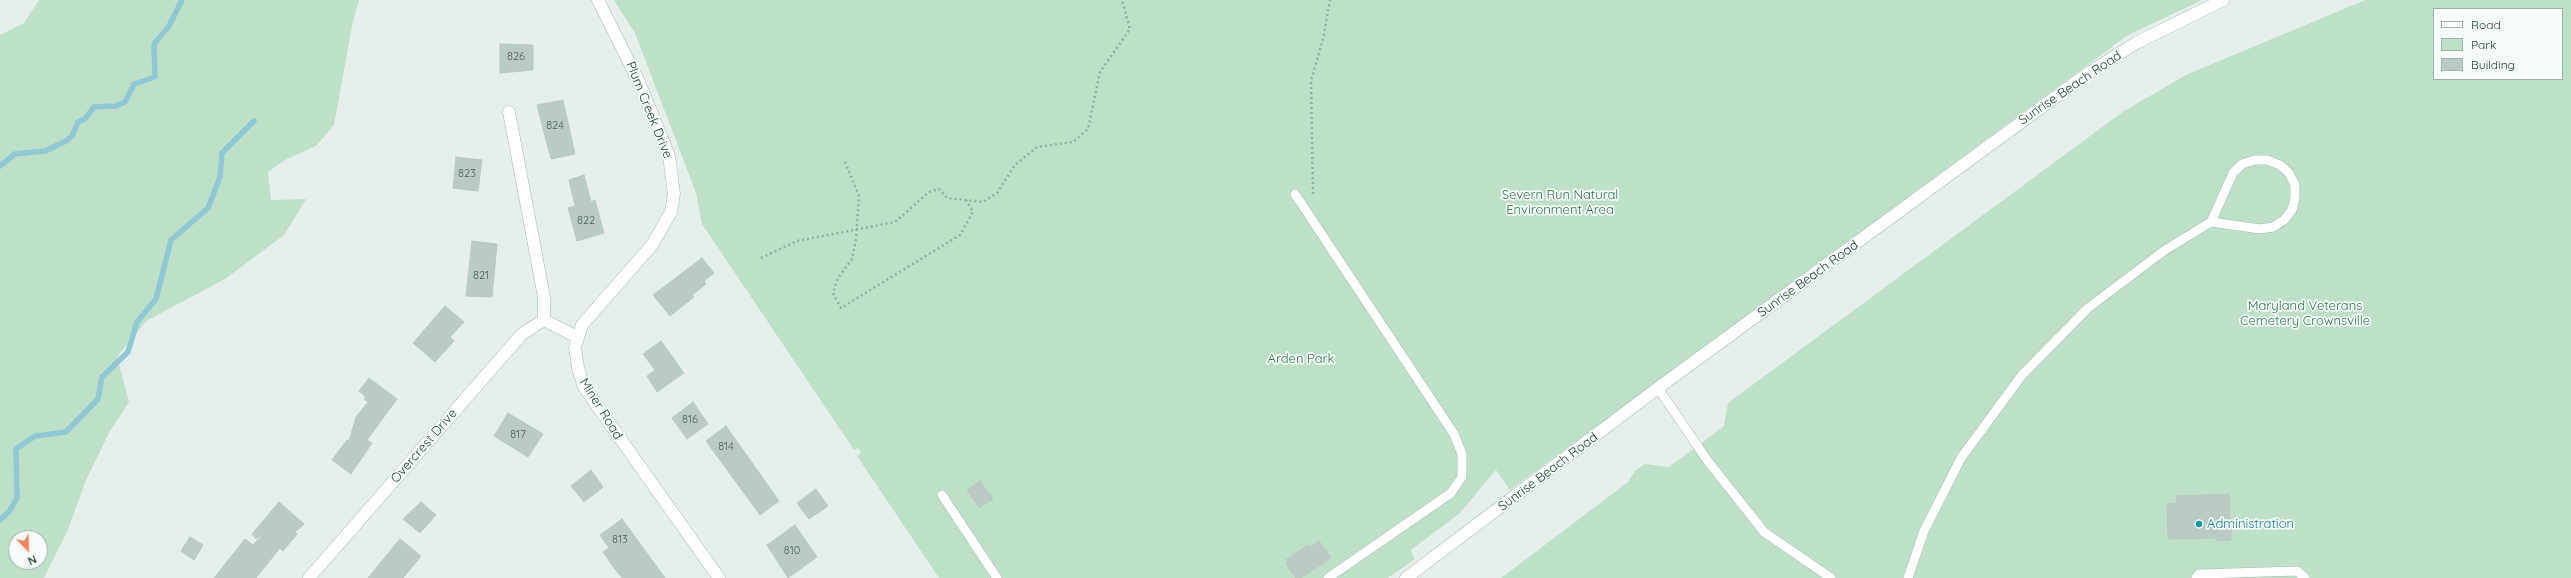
<!DOCTYPE html>
<html>
<head>
<meta charset="utf-8">
<style>
	body { margin:0 }
	#map { position:relative; width:2571px; height:578px; overflow:hidden; background:#e6efeb; font-family:Quicksand,sans-serif }
	canvas { display:block }
	.legend { position:absolute; left:2433px; top:8px; width:130px; height:72px; box-sizing:border-box; background:#f7fbf9; border:1px solid #a3b1ad; margin:0; padding:5px 7px; list-style:none; font-size:12px; color:#24423a }
	.legend li { display:flex; align-items:center; gap:8px; height:20px }
	.legend b { width:20px; border:1px solid #a3b1ad }
	.north { position:absolute; left:8px; top:530px; width:40px; height:40px; box-sizing:border-box; background:#f7fbf9; border:1px solid #a3b1ad; border-radius:50%; rotate:157deg; font-size:11px; font-weight:700; line-height:16px; text-align:center; color:#24423a }
	.north::after { content:''; display:block; margin:auto; width:14px; height:18px; background:#f4845f; clip-path:polygon(50% 0,100% 100%,50% 72%,0 100%) }
</style>
</head>
<body>
<div id="map">
<canvas width="2571" height="578"></canvas>
<ul class="legend">
<li><b style="height:5px;background:#fff"></b>Road</li>
<li><b style="height:11px;background:#bfe0c8"></b>Park</li>
<li><b style="height:11px;background:#bbcac4"></b>Building</li>
</ul>
<div class="north">N</div>
</div>
<script>
const context = document.querySelector('canvas').getContext('2d');
context.lineJoin = 'round';
function paint(path, color) { context.fillStyle = color; context.fill(path, 'evenodd'); }
const shape = rows => new Path2D(rows.map(r => 'M' + r).join(''));
function strokePath(path, color, width, dash) { context.strokeStyle = color; context.lineWidth = width; context.lineCap = dash ? 'butt' : 'round'; context.setLineDash(dash || []); context.stroke(path); }
function write(font, color, halo, rows, align = 'center') {
  context.font = font + ' Quicksand,sans-serif'; context.lineWidth = 3.5; context.setLineDash([]); context.textBaseline = 'middle'; context.strokeStyle = halo; context.fillStyle = color; for (const [text, x, y, turn = 0] of rows) {
    context.save(); context.translate(x, y); context.rotate((+turn || 0) * Math.PI / 180); context.textAlign = isNaN(turn) ? turn : align; if (halo) context.strokeText(text, 0, 0); context.fillText(text, 0, 0); context.restore();
  }
}
const green = shape([
	[39,0,359,0,353,21,334,125,316,146,285,160,268,172,271,200,306,199,284,235,225,279,146,321,117,357,129,402,110,431,86,480,67,532,44,578,0,578,0,35,24,23],
	[16,538,40,538,40,562,16,562],
	[614,0,2202,0,2128,35,1510,490,1496,470,1460,513,1411,550,1415,559,1388,578,939,578,857,456,861,453,858,448,854,450,702,224,696,193,635,33],
	[2365,0,2571,0,2571,578,1501,578,1628,482,1635,471,1645,464,1669,467,1724,426,1728,403,2124,111,2186,75],
	[2434,9,2562,9,2562,79,2434,79]
]);
const stream = shape([
	[0,166,15,154,45,151,66,141,72,136,78,122,85,119,94,107,116,106,125,102,134,84,155,77,154,44,169,26,182,0],
	[0,520,9,512,17,498,16,449,35,436,66,432,98,399,102,377,128,352,137,322,156,299,171,240,208,208,220,177,222,153,254,121]
]);
const building = shape([
	[500,44,533,45,533,70,500,73,500,44],
	[563,100,575,154,551,159,537,105,563,100],
	[456,157,482,160,478,191,453,188,456,157],
	[584,175,591,202,595,200,604,233,577,241,568,208,575,206,569,180,584,175],
	[472,241,497,244,492,297,466,296,472,241],
	[702,258,714,273,704,281,706,284,692,295,694,297,670,316,653,295,702,258],
	[445,306,464,322,450,337,454,341,435,362,413,343,445,306],
	[661,341,684,373,657,392,647,376,655,370,643,354,661,341],
	[369,378,397,399,367,440,372,443,351,474,332,460,347,440,349,441,356,417,368,402,364,399,366,397,359,391,369,378],
	[693,402,708,424,687,439,672,418,693,402],
	[508,413,543,434,528,457,494,436,508,413],
	[726,426,779,501,760,515,706,441,726,426],
	[591,470,603,487,584,502,571,486,591,470],
	[980,481,993,499,979,508,967,490,980,481],
	[816,489,828,506,809,519,797,503,816,489],
	[2229,494,2231,540,2216,541,2216,538,2168,539,2167,504,2177,503,2176,496,2229,494],
	[279,502,304,524,295,532,297,534,283,551,280,548,256,578,214,578,245,539,253,545,266,531,256,539,252,534,279,502],
	[421,502,436,515,420,533,403,519,421,502],
	[622,519,649,556,665,578,622,578,612,565,603,552,609,548,600,535,622,519],
	[795,525,817,557,788,578,767,545,795,525],
	[190,537,203,545,194,560,181,551,190,537],
	[400,539,421,556,403,578,368,578,400,539],
	[1319,541,1331,558,1301,578,1296,578,1286,564,1288,562,1286,560,1308,545,1309,548,1319,541]
]);
const path = shape([
	[845,162,859,196,856,239,852,259,838,278,833,293,841,308,960,235,973,212,966,200],
	[1313,194,1311,81,1323,39,1330,0],
	[761,258,797,241,895,222,929,192,939,189,947,198,983,202,997,193,1015,165,1037,147,1073,142,1088,129,1100,72,1130,29,1122,0]
]);
const lane = shape([
	[2255,160,2267,160,2280,165,2289,173,2295,185,2295,198,2292,210,2284,220,2273,227,2260,229,2211,222,2233,173,2242,164,2255,160],
	[1295,194,1454,434,1462,454,1462,477,1451,493,1328,578],
	[1658,388,1707,460,1764,532,1831,578],
	[942,495,997,578],
	[1908,578,1924,531,1961,458,2022,375,2088,308,2165,250,2211,222],
	[2196,578,2199,574,2297,571,2305,578]
]);
const street = shape([
	[509,112,544,297,544,320,577,337],
	[309,578,522,334,544,320]
]);
const secondary = shape([
	[598,0,639,82,669,156,674,194,671,212,652,245,582,325,575,347,578,368,584,387,605,417,719,578],
	[1406,578,1658,388,2087,74,2136,43,2223,0]
]);
const markers = [
	[2199,524,4,"#0f9aa8"]
];
const numberNames = [
	["826",516,57],
	["824",555,126],
	["823",467,174],
	["822",586,221],
	["821",481,276],
	["816",690,420],
	["817",518,435],
	["814",726,447],
	["813",620,540],
	["810",792,551]
];
const streetNames = [
	["Sunrise Beach Road",2070,88,-34],
	["Plum Creek Drive",649,110,68],
	["Sunrise Beach Road",1808,279,-36],
	["Miner Road",601,409,58],
	["Overcrest Drive",424,446,-49],
	["Sunrise Beach Road",1548,472,-37]
];
const parkNames = [
	["Severn Run Natural",1560,195],
	["Environment Area",1560,210],
	["Maryland Veterans",2305,306],
	["Cemetery Crownsville",2305,321],
	["Arden Park",1301,359]
];
const cultureNames = [
	["Administration",2207,524]
];
paint(green, '#bfe0c8');
strokePath(stream, '#8ec9d4', 5.5);
paint(building, '#bbcac4');
strokePath(building, '#b8c9c2', 1);
strokePath(lane, '#a8b8b2', 10);
strokePath(street, '#a8b8b2', 13);
strokePath(secondary, '#a4bbb3', 13);
strokePath(path, '#86b3a5', 2.5, [2, 3]);
strokePath(lane, '#fff', 9);
strokePath(street, '#fff', 12);
strokePath(secondary, '#fff', 12);
for (const [x, y, r, color] of markers) { const dot = new Path2D(); dot.arc(x, y, r, 0, 2 * Math.PI); context.fillStyle = color; context.fill(dot); strokePath(dot, '#f7fbf9', 1.5); }
write('11px', '#4a645c', null, numberNames);
write('13px', '#24423a', '#f7fbf9', streetNames);
write('13px', '#2d7a4b', '#f7fbf9', parkNames);
write('13px', '#0d838f', '#f7fbf9', cultureNames, 'left');
</script>
</body>
</html>
